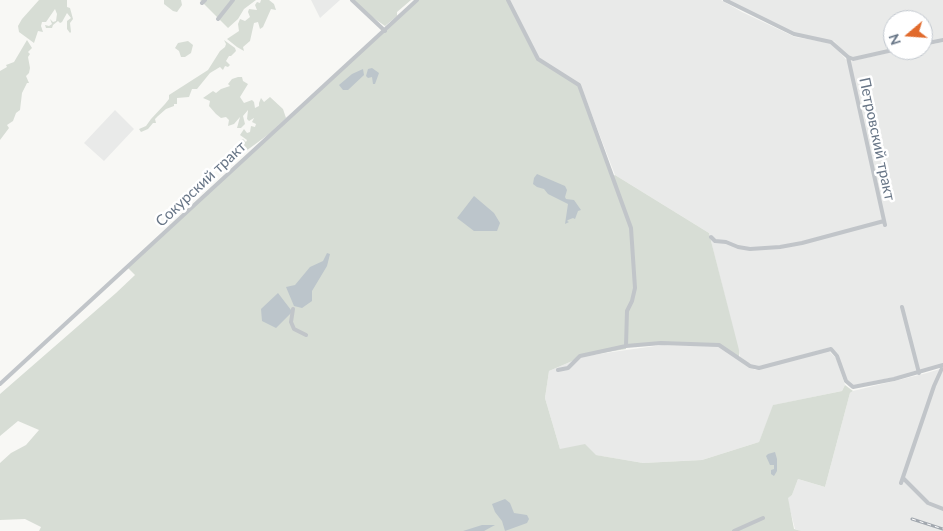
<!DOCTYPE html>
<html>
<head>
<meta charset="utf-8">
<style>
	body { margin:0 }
	#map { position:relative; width:943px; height:531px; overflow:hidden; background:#f8f8f5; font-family:Lato,sans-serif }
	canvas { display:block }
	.north { position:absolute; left:883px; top:10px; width:50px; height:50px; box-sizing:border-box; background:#fff; border:1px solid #c2c8cf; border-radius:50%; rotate:252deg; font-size:14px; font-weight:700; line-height:20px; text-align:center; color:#677586 }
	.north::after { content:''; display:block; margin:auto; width:18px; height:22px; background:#e16a2c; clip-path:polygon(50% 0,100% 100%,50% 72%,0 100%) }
</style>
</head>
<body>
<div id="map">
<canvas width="943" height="531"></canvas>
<div class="north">N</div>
</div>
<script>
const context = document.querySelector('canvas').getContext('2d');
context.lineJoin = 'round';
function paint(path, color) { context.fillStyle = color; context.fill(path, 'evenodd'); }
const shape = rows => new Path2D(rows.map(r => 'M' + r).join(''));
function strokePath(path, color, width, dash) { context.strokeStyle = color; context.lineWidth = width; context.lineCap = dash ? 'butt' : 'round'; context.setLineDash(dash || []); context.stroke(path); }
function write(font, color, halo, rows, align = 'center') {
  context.font = font + ' Lato,sans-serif'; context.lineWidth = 5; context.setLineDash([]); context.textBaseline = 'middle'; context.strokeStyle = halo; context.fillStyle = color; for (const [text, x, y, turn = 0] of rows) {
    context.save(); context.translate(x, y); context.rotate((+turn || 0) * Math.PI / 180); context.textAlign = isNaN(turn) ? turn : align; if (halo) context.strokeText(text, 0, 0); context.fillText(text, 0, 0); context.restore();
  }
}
const built = shape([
	[311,0,340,0,320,18],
	[509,0,721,0,742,12,795,37,832,43,848,62,901,50,923,50,923,46,943,42,943,363,925,371,854,385,849,383,846,379,838,355,831,347,767,365,758,366,748,363,740,357,709,233,615,175,580,84,538,58],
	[727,0,943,0,943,38,923,42,923,20,893,20,893,48,853,59,848,57,834,41,799,35],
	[115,110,134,129,104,161,84,143],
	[662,345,718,346,755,370,829,351,836,358,845,385,842,391,774,405,759,442,702,460,643,463,560,449,545,398,549,371,584,356],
	[943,368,943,531,800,531,795,529,787,498,792,495,798,479,825,487,850,393,853,391,927,373]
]);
const green = shape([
	[39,0,67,0,67,7,70,8,73,19,70,23,71,32,70,33,67,29,67,21,71,18,67,13,62,22,60,23,58,21,53,25,52,28,46,28,45,25,49,26,52,24,50,19,53,22,56,21,57,14,55,9,46,22,42,22,41,26,43,32,38,31,34,43,19,32,18,26,22,19],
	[164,0,181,0,182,5,177,12,173,11,164,4],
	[200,0,256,0,244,9,238,19,228,28],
	[261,0,269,0,274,4,276,10,271,9,263,27,260,29,258,22,254,23,250,41,243,47,244,51,237,47,227,39,239,31,238,24,240,19,245,21,250,17,248,12,249,9,257,10,255,5,257,2,260,3],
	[353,0,411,0,397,12,397,16,385,26,365,12],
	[417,0,508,0,538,59,579,85,613,176,615,175,709,233,739,350,739,358,724,347,661,343,626,346,626,349,584,356,549,371,545,398,560,449,585,444,596,455,643,463,702,460,759,442,773,405,842,391,845,385,853,391,850,393,825,487,798,479,792,495,788,498,794,529,801,531,39,531,41,527,25,519,0,520,0,463,11,453,26,445,39,430,18,421,0,436,0,394,116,293,135,275,127,267],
	[27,40,32,48,28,52,30,54,28,57,30,68,29,73,26,76,29,83,27,83,22,93,20,110,16,113,13,121,7,125,9,128,0,140,0,71,7,67,6,65,14,62],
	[224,40,235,48,236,51,231,56,229,56,226,61,230,65,228,67,225,66,223,70,220,67,210,73,197,89,192,89,189,97,177,98,177,104,174,104,174,106,166,109,158,116,155,119,156,123,153,123,148,129,141,132,139,129,146,126,151,119,165,104,169,99,169,95,208,70,220,51,225,47,226,44],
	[188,41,193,45,191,53,185,57,181,57,179,51,175,48,178,43],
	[238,77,242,77,243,81,248,84,240,97,244,103,252,100,254,102,255,108,259,106,259,103,261,98,264,102,270,97,283,109,286,118,269,134,235,159,241,150,239,141,243,139,246,142,247,140,240,135,244,129,247,133,250,132,251,126,255,127,256,124,252,122,254,118,249,121,247,119,248,110,243,116,245,124,241,128,237,128,240,117,234,124,228,126,229,120,226,117,221,118,216,114,209,106,210,101,203,98,213,91,216,93,221,89,230,86,228,84,232,79]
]);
const water = shape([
	[372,68,379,73,375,84,373,84,372,77,368,78,366,76,368,69],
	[363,69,364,75,348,90,343,90,339,85,352,74],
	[537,174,565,186,567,190,565,197,566,199,574,200,581,210,578,211,575,219,573,218,568,220,567,221,569,222,565,224,568,204,548,194,544,189,537,187,533,184,534,178],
	[474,196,494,213,500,223,497,231,474,231,457,218],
	[327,253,330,254,327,266,312,291,312,301,302,308,294,306,286,287,295,285,310,267,323,261],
	[278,293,291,310,291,313,276,328,262,321,261,309],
	[775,452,777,459,777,471,774,476,771,474,771,470,774,469,774,465,770,465,766,456,768,454],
	[505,499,510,503,514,513,527,515,529,519,527,523,505,531,502,521,495,512,492,504],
	[482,525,495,525,484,531,463,531]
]);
const minor = shape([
	[352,0,385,31],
	[508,0,538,59,579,85,631,228,635,288,632,301,627,311,626,346],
	[725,0,794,34,831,42,848,57,853,59,893,50],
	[202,3,205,0],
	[218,19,233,0],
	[923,44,943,40],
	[848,57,885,225],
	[711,237,715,241,726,242,738,247,750,249,780,247,802,243,884,221],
	[902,307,919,373],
	[293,309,291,322,294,329,306,335],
	[558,370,568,368,580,356,626,346,661,343,719,345,750,366,759,368,831,349,837,356,846,381,853,387,894,379,943,365],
	[0,384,417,0],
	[903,478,928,503,943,509],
	[901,483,934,386,943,366],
	[734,531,763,518]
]);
const rail = shape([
	[912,519,943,529]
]);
const streetNames = [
	["Петровский тракт",877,139,78],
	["Сокурский тракт",201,184,-43]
];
paint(built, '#e9eae9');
paint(green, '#d7ddd5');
paint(water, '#bcc5cb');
strokePath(minor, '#c1c5c9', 4);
strokePath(rail, '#a2a8af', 3);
strokePath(rail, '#fff', 1, [4]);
write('15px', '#677586', '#fff', streetNames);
</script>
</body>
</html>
